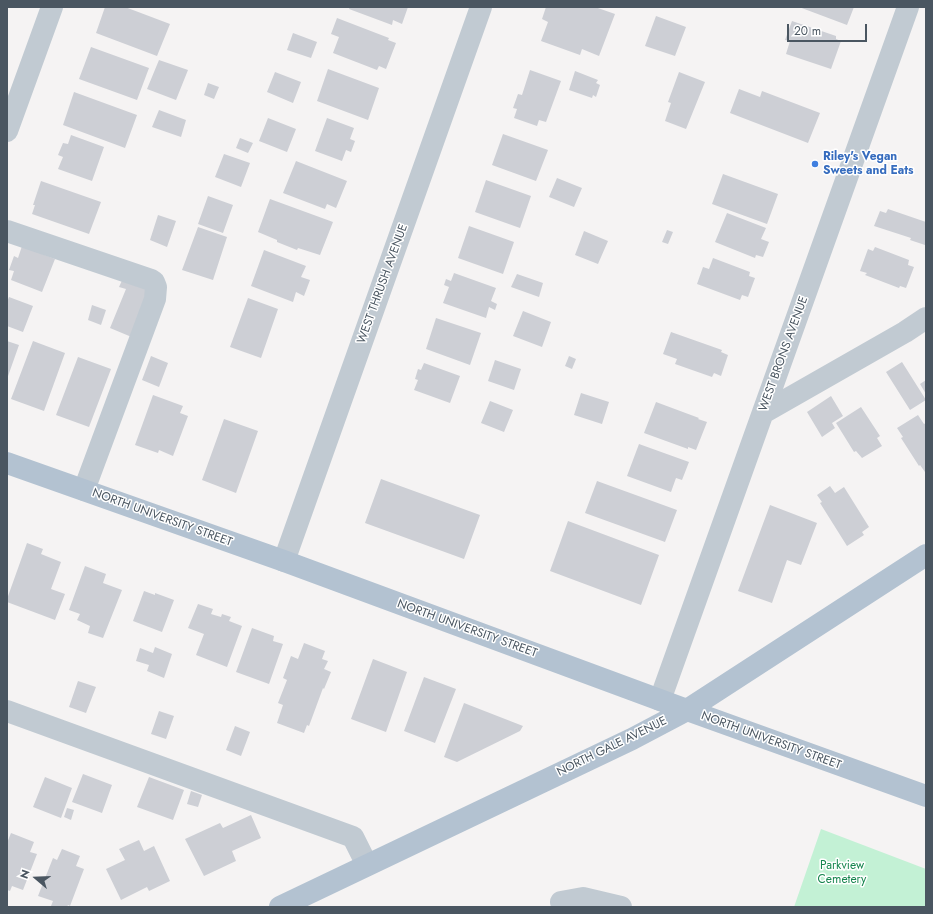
<!DOCTYPE html>
<html>
<head>
<meta charset="utf-8">
<style>
	body { margin:0 }
	#map { position:relative; width:933px; height:914px; overflow:hidden; background:#f5f3f3; font-family:Jost,sans-serif }
	canvas { display:block }
	.frame { position:absolute; inset:0; border:8px solid #4a5661; pointer-events:none }
	.north { position:absolute; left:16px; top:858px; width:40px; height:40px; -webkit-text-stroke:3px #fff; paint-order:stroke; rotate:289deg; font-size:11px; font-weight:700; line-height:16px; text-align:center; color:#4a5661 }
	.north::after { content:''; display:block; margin:auto; width:14px; height:18px; background:#4a5661; clip-path:polygon(50% 0,100% 100%,50% 72%,0 100%) }
	.scale { position:absolute; left:787px; top:24px; width:80px; height:18px; box-sizing:border-box; border:2px solid #4a5661; border-top:0; padding-left:5px; font-size:12px; line-height:14px; white-space:nowrap; color:#4a5661; -webkit-text-stroke:3px #fff; paint-order:stroke }
</style>
</head>
<body>
<div id="map">
<canvas width="933" height="914"></canvas>
<div class="frame"></div>
<div class="north">N</div>
<div class="scale">20 m</div>
</div>
<script>
const context = document.querySelector('canvas').getContext('2d');
context.lineJoin = 'round';
function paint(path, color) { context.fillStyle = color; context.fill(path, 'evenodd'); }
const shape = rows => new Path2D(rows.map(r => 'M' + r).join(''));
function strokePath(path, color, width, dash) { context.strokeStyle = color; context.lineWidth = width; context.lineCap = dash ? 'butt' : 'round'; context.setLineDash(dash || []); context.stroke(path); }
function write(font, color, halo, rows, align = 'center') {
  context.font = font + ' Jost,sans-serif'; context.lineWidth = 3; context.setLineDash([]); context.textBaseline = 'middle'; context.strokeStyle = halo; context.fillStyle = color; for (const [text, x, y, turn = 0] of rows) {
    context.save(); context.translate(x, y); context.rotate((+turn || 0) * Math.PI / 180); context.textAlign = isNaN(turn) ? turn : align; if (halo) context.strokeText(text, 0, 0); context.fillText(text, 0, 0); context.restore();
  }
}
const green = shape([
	[821,829,926,869,926,907,794,907]
]);
const building = shape([
	[105,7,125,7,170,24,157,56,96,33],
	[350,7,408,7,402,24,393,20,392,25,349,9],
	[546,7,595,7,615,14,599,56,582,49,580,55,541,41,548,22,542,19],
	[799,7,854,7,847,25],
	[656,16,686,27,675,56,645,46],
	[337,18,389,38,388,40,396,43,386,69,379,66,377,70,333,53,339,37,331,34],
	[792,21,836,36,836,39,841,41,831,69,786,54,790,41,785,40],
	[293,33,317,42,311,58,287,50],
	[91,47,149,68,137,100,79,79],
	[159,60,188,70,176,100,147,89],
	[328,69,379,88,368,120,317,101],
	[530,70,561,81,546,122,539,120,537,126,514,118,517,109,513,108,518,94,522,95],
	[575,71,598,80,596,83,600,85,596,97,593,95,592,98,569,90],
	[275,72,301,82,293,103,267,92],
	[679,72,705,82,686,129,665,121,671,103,668,102],
	[208,83,219,87,214,99,204,95],
	[739,89,760,97,762,91,820,113,808,143,730,113],
	[74,92,137,115,125,148,63,125],
	[159,110,186,120,181,137,152,127],
	[268,118,296,129,287,152,259,141],
	[327,118,354,128,350,139,355,141,351,152,346,150,342,161,315,151],
	[503,134,548,150,536,181,492,165],
	[71,135,104,147,92,181,58,169,63,157,58,155,63,143,68,144],
	[240,138,253,143,248,153,236,148],
	[224,154,250,163,241,187,215,177],
	[296,161,347,181,336,208,327,204,325,209,283,193],
	[723,174,778,194,767,224,712,204],
	[557,178,582,188,574,207,549,197],
	[486,180,531,196,520,228,475,212],
	[41,181,101,202,89,234,32,214,35,205,33,205],
	[208,196,233,205,223,233,198,224],
	[270,199,333,222,320,255,298,248,297,250,277,242,277,240,258,232],
	[888,209,926,222,926,241,925,245,910,240,911,238,874,226,880,211,886,213],
	[727,213,766,228,761,239,769,242,763,257,756,255,755,258,715,242],
	[158,215,176,221,167,247,150,240],
	[469,226,514,242,503,274,458,258],
	[198,227,227,237,213,280,182,270],
	[667,230,673,232,668,244,662,242],
	[584,231,608,241,598,264,575,255],
	[22,246,55,259,42,292,11,280,14,271,9,270,14,256,18,258],
	[875,247,909,260,908,265,914,267,906,288,900,286,899,288,865,275,867,273,860,271,868,249,873,251],
	[264,250,306,266,301,277,310,280,304,296,296,292,293,302,251,286],
	[713,258,750,272,749,276,755,278,748,297,742,295,740,300,697,284,703,267,709,269],
	[454,273,496,288,491,301,497,304,495,310,489,307,486,318,443,303,449,287,444,285,446,279,451,281],
	[125,274,151,284,134,338,110,328,126,289,119,287],
	[517,274,543,283,539,297,511,287],
	[9,297,33,306,23,332,7,326,7,302],
	[248,298,278,309,261,358,230,347],
	[92,305,106,310,101,325,88,320],
	[523,311,551,322,542,347,513,336],
	[436,318,481,333,470,365,426,349],
	[671,332,722,350,721,352,728,355,721,376,714,373,712,377,675,364,677,359,663,354],
	[7,341,19,345,7,379],
	[33,341,65,353,44,411,11,399],
	[151,356,168,363,159,387,142,380],
	[569,356,576,359,572,369,565,366],
	[78,357,111,369,89,427,56,415],
	[495,360,521,369,514,390,488,381],
	[902,362,926,400,910,410,886,372],
	[424,363,460,376,450,403,414,390,418,380,415,379,418,369,421,370],
	[926,380,926,394,920,384],
	[581,393,609,402,602,424,574,415],
	[153,395,183,406,180,413,188,416,173,456,159,450,158,453,135,445],
	[831,396,843,416,832,423,835,428,822,437,807,412],
	[490,401,513,410,504,432,481,423],
	[656,402,699,418,698,419,707,422,696,450,688,447,688,449,644,433],
	[861,407,880,436,877,438,882,446,862,458,856,451,854,452,836,423],
	[918,415,924,424,926,423,926,472,925,472,920,465,919,466,901,438,903,437,897,428],
	[224,419,258,431,236,493,202,480],
	[639,444,689,462,682,480,676,478,671,492,627,476],
	[381,479,480,515,464,559,365,523],
	[597,481,677,510,665,542,585,513],
	[830,486,835,493,844,487,869,527,862,532,864,535,847,546,820,503,822,502,817,495],
	[770,505,817,523,801,565,787,560,772,603,738,591],
	[568,521,659,555,641,605,550,571],
	[27,543,43,549,41,554,61,562,51,589,65,594,55,620,7,602,7,599],
	[85,566,106,574,103,583,122,590,103,638,88,633,90,626,77,620,80,614,69,610],
	[144,591,155,595,155,593,174,600,162,632,133,621],
	[198,604,213,609,211,614,221,617,222,614,231,617,229,621,242,626,227,667,196,655,204,634,188,628],
	[252,628,274,636,273,641,283,644,269,684,236,672],
	[304,643,325,651,322,659,328,661,324,669,331,672,324,689,323,688,309,726,307,725,304,733,277,723,283,705,278,703,287,680,283,678,291,656,298,659],
	[155,647,172,654,164,678,147,671,149,665,136,661,140,648,153,653],
	[373,659,407,672,386,732,351,719],
	[424,677,456,689,435,743,404,731],
	[78,681,96,687,86,713,69,707],
	[464,703,523,726,520,731,457,762,444,757],
	[159,711,174,716,166,739,151,734],
	[235,726,250,732,241,756,226,750],
	[83,774,112,785,102,813,72,802],
	[45,777,72,788,61,818,33,807],
	[149,777,184,790,173,820,137,807],
	[191,791,202,795,198,807,187,804],
	[67,808,74,810,71,820,64,817],
	[251,815,261,838,232,851,236,861,204,876,185,839,220,823,223,828],
	[11,833,34,842,30,852,37,854,23,890,12,886,10,891,7,890,7,843],
	[139,840,144,851,154,846,170,881,149,891,147,887,121,900,106,869,125,860,119,849],
	[62,849,80,856,76,866,84,869,70,906,68,905,67,907,52,907,51,906,53,901,38,896,53,858,57,860]
]);
const minor = shape([
	[7,131,52,7],
	[7,231,151,280,154,282,156,287,155,299,84,490],
	[763,413,905,332,926,318],
	[284,561,481,7],
	[660,700,908,7],
	[7,711,353,837,367,865],
	[561,902,583,898,621,907]
]);
const major = shape([
	[7,463,284,561,687,710,926,796],
	[280,907,632,739,687,710,926,555]
]);
const markers = [
	[815,164,4,"#3f7fe0"]
];
const shopNames = [
	["Riley's Vegan",823,157],
	["Sweets and Eats",823,171]
];
const streetNames = [
	["WEST THRUSH AVENUE",383,284,-70],
	["WEST BRONS AVENUE",784,354,-70],
	["NORTH UNIVERSITY STREET",162,518,20],
	["NORTH UNIVERSITY STREET",467,629,20],
	["NORTH UNIVERSITY STREET",771,741,20],
	["NORTH GALE AVENUE",612,747,-26]
];
const parkNames = [
	["Parkview",842,866],
	["Cemetery",842,880]
];
paint(green, '#c3f1d5');
paint(building, '#cdcfd5');
strokePath(minor, '#c1cad2', 22);
strokePath(major, '#b3c2d1', 22);
for (const [x, y, r, color] of markers) { const dot = new Path2D(); dot.arc(x, y, r, 0, 2 * Math.PI); context.fillStyle = color; context.fill(dot); strokePath(dot, '#fff', 1.5); }
write('bold 12px', '#366cbe', '#fff', shopNames, 'left');
write('12px', '#4a5661', '#fff', streetNames);
write('12px', '#17864f', '#fff', parkNames);
</script>
</body>
</html>
